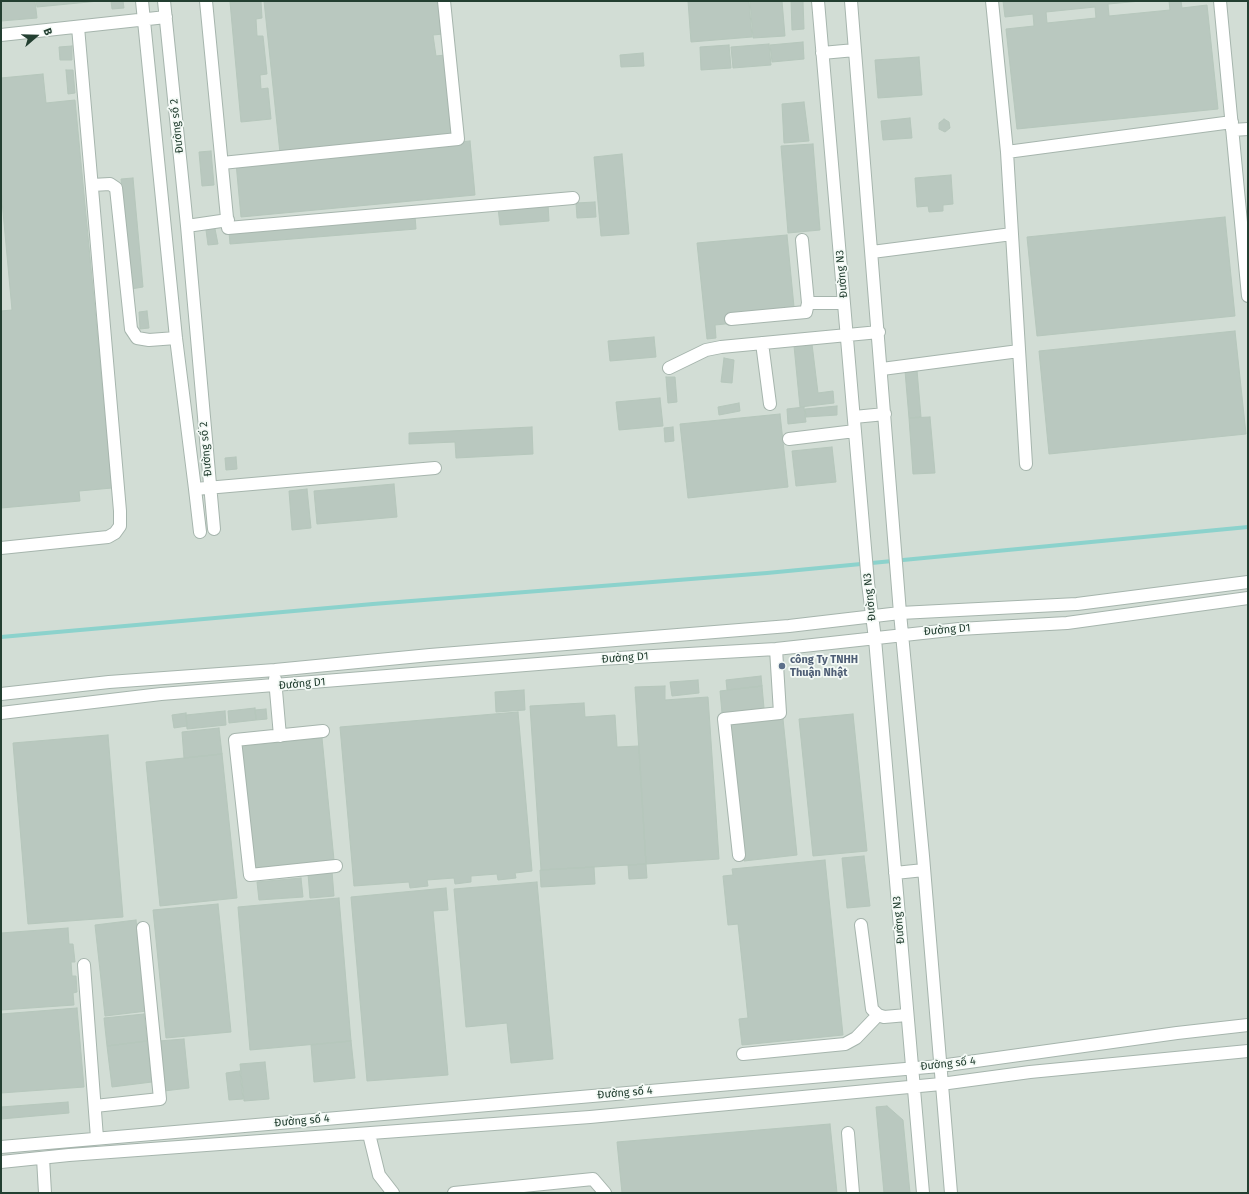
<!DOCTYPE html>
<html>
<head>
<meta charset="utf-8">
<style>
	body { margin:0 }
	#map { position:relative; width:1249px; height:1194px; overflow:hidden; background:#e4ede7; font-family:"Fira Sans",sans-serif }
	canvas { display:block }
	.frame { position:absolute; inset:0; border:2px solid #233f31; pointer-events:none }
	.north { position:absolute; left:16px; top:16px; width:40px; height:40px; -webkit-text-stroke:3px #f4faf6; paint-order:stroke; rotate:70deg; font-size:11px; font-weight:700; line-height:16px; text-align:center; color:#233f31 }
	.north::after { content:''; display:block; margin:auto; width:14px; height:18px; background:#233f31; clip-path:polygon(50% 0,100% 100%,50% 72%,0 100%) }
</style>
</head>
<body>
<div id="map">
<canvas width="1249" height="1194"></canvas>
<div class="frame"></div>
<div class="north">B</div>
</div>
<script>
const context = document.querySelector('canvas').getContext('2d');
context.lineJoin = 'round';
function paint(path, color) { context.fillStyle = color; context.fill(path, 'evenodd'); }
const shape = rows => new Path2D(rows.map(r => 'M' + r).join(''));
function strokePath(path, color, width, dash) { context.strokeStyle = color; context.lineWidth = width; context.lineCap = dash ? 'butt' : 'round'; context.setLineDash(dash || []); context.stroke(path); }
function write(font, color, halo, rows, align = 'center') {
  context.font = font + ' "Fira Sans",sans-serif'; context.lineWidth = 3.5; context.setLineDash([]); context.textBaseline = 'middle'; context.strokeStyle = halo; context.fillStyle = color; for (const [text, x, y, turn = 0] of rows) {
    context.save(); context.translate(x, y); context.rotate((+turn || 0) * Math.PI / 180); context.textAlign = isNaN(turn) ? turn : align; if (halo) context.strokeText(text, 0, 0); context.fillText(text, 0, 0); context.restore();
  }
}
const built = shape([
	[1,1,1248,1,1248,1193,1,1193]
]);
const stream = shape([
	[1,637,373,604,767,573,1248,527]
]);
const building = shape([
	[1,1,35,1,37,18,1,21,1,1],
	[36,1,99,1,37,7,36,1],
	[111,1,123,1,124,8,112,9,111,1],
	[261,1,262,18,256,19,257,36,263,36,267,74,260,75,261,89,268,88,271,119,241,122,230,2,261,1],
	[264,1,439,1,443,34,433,35,436,56,445,55,453,136,280,153,264,1],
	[688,1,749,1,752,37,691,42,688,1],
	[750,1,782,1,785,36,753,38,750,1],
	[791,1,803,1,804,29,792,30,791,1],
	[1003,1,1141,1,1108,4,1109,16,1170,10,1169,1,1181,1,1182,8,1207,5,1218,109,1017,129,1006,29,1034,26,1033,14,1005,17,1003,1],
	[1095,7,1096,18,1047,23,1046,12,1095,7],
	[803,42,804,59,772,62,770,45,803,42],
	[769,44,771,65,733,68,731,47,769,44],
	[729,45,731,68,701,70,700,47,729,45],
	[72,46,72,60,60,60,59,47,72,46],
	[643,53,644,66,621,67,620,55,643,53],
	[919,57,922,95,878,98,875,60,919,57],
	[66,70,73,70,75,93,68,94,66,70],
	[43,74,46,103,75,100,112,488,79,491,80,501,1,508,1,311,12,310,1,190,1,78,43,74],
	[804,102,809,141,784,143,782,104,804,102],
	[910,118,912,138,883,140,881,121,910,118],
	[944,119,949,122,950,128,945,132,939,129,939,123,944,119],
	[470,141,475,195,241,217,236,163,470,141],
	[813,144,820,230,788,233,781,146,813,144],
	[211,151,214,185,202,186,199,152,211,151],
	[622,154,629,234,601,236,594,157,622,154],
	[951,175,953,204,943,205,943,211,929,212,928,206,917,207,915,178,951,175],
	[133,178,143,287,131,289,121,179,133,178],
	[595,202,596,217,577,218,576,203,595,202],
	[548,204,549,221,500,225,498,208,548,204],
	[415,216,416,229,230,244,229,232,415,216],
	[1225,217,1235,316,1037,336,1027,237,1225,217],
	[215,229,218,244,208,245,206,230,215,229],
	[787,235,795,317,715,325,716,338,707,339,697,243,787,235],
	[147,311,149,328,140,329,139,312,147,311],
	[1235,331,1246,434,1049,454,1039,351,1235,331],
	[654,337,656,357,610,361,608,341,654,337],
	[812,344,818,393,833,391,834,403,800,407,794,346,812,344],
	[724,358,734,360,732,383,721,382,724,358],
	[917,370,921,417,909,418,905,371,917,370],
	[666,377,675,377,677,402,668,403,666,377],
	[660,398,663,426,619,430,616,402,660,398],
	[739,403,740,411,719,415,718,407,739,403],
	[837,406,837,415,806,417,805,409,837,406],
	[804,407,806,422,788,424,787,409,804,407],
	[780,414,788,487,688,498,680,424,780,414],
	[930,417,935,473,913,474,909,418,930,417],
	[532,427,533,454,456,458,455,442,409,444,409,433,532,427],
	[673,427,674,441,665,442,664,428,673,427],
	[832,447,836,482,796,486,792,451,832,447],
	[236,457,237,469,226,470,225,458,236,457],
	[394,484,397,517,317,524,314,491,394,484],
	[307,489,311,528,292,530,289,491,307,489],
	[761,676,762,686,727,690,726,680,761,676],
	[698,680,699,693,672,696,670,682,698,680],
	[665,686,665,700,708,697,719,859,646,864,635,687,665,686],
	[762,686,764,708,722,713,720,691,762,686],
	[524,690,525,710,496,712,495,692,524,690],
	[584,703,585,717,615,715,617,747,639,746,646,864,541,870,530,706,584,703],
	[255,708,256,720,229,723,228,711,255,708],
	[266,709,267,719,256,720,255,710,266,709],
	[225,711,226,725,187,729,186,715,225,711],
	[518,712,532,871,515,873,516,878,498,880,497,874,471,876,471,882,455,884,454,878,427,880,428,886,410,888,409,882,354,886,340,727,518,712],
	[186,713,187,726,174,728,172,715,186,713],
	[853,714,867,851,813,856,799,719,853,714],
	[783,719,797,855,744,861,730,725,783,719],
	[219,728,222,754,184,758,182,732,219,728],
	[108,735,123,917,28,924,13,743,108,735],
	[322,738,334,860,255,868,242,746,322,738],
	[222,754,237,898,160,906,146,762,222,754],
	[864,856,870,906,847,908,842,858,864,856],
	[825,860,843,1035,742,1045,739,1019,748,1018,738,924,728,925,723,876,733,875,732,869,825,860],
	[646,864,647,878,629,879,628,865,646,864],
	[594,867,595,884,541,887,540,870,594,867],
	[332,871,334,896,310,898,308,874,332,871],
	[301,878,303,897,259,900,257,882,301,878],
	[537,882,553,1059,511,1063,507,1023,466,1027,454,889,537,882],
	[446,888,448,910,433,911,448,1075,367,1081,351,897,446,888],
	[339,898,351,1041,250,1050,238,907,339,898],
	[218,904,231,1032,166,1038,153,910,218,904],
	[136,920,147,1011,105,1016,95,925,136,920],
	[68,928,69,944,73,944,75,962,71,962,72,976,76,976,77,992,73,993,74,1005,1,1010,1,933,68,928],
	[77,1008,84,1087,1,1093,1,1014,77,1008],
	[144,1014,147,1041,107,1046,104,1018,144,1014],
	[184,1039,189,1088,164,1091,159,1041,184,1039],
	[147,1041,152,1082,112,1087,107,1046,147,1041],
	[351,1041,355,1078,314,1082,311,1045,351,1041],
	[265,1062,269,1099,244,1101,240,1064,265,1062],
	[240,1071,243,1099,229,1100,226,1073,240,1071],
	[68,1102,69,1113,1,1119,1,1107,68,1102],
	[887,1106,903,1120,910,1193,884,1193,876,1107,887,1106],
	[830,1124,837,1193,622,1193,617,1142,830,1124]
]);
const minor = shape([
	[142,1,176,338,195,489,435,468],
	[164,1,187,226,214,529],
	[206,1,228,228,573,198],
	[818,1,868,583,875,639,923,1193],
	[851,1,900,613,923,856,951,1193],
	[992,1,1007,152,1026,464],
	[1220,1,1248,296],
	[1,35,166,17],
	[822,53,855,50],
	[1232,130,1248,129],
	[1007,152,1232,122],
	[222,163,458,139,444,1],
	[92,185,110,184,116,188,131,329,137,338,149,340,176,338],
	[187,226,228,220],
	[872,252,1012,234],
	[808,303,844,303],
	[731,319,806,312,808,303,802,240],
	[762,343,770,404],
	[669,368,706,350,721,347,879,332],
	[882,369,1019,351],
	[854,417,885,414],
	[789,439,855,431],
	[195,489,200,532],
	[1,548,108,537,115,533,120,526,120,511,78,27],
	[275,679,280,736],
	[1,694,109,682,275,670,430,655,789,626,900,613,1077,604,1248,582],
	[1,713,161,694,601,659,776,649,959,629,1067,623,1248,598],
	[323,731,235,740,250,875,336,866],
	[739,855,724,719,780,713,776,649],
	[895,873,924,870],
	[861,925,872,1009,878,1015,884,1017,907,1015],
	[84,965,97,1138],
	[743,1054,845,1044,856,1038,878,1015],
	[95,1106,160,1099,143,928],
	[848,1133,853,1193],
	[369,1134,379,1175,393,1193],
	[1,1147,940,1066,1177,1033,1248,1025],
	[43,1158,45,1193],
	[1,1162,69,1155,590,1117,941,1084,1030,1072,1248,1051],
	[454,1193,593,1179,605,1193]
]);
const markers = [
	[782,666,4,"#5c6f8a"]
];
const streetNames = [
	["Đường số 2",177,126,-96],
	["Đường N3",842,274,-95],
	["Đường số 2",206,449,-95],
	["Đường N3",870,597,-96],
	["Đường D1",947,630,-5],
	["Đường D1",625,658,-4],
	["Đường D1",302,684,-5],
	["Đường N3",899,920,-95],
	["Đường số 4",948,1064,-6],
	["Đường số 4",625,1093,-5],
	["Đường số 4",302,1121,-5]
];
const serviceNames = [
	["công Ty TNHH",790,660],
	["Thuận Nhật",790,673]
];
paint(built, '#d2ddd5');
strokePath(stream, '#8cd2cc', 4);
paint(building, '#b9c8bf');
strokePath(building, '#b6c7bc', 1);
strokePath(minor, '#a6b5ad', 14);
strokePath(minor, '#fff', 12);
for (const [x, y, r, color] of markers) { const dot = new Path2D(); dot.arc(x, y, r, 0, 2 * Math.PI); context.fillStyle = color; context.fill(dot); strokePath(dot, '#f4faf6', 1.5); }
write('11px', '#233f31', '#f4faf6', streetNames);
write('bold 11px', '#4e5e75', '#f4faf6', serviceNames, 'left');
</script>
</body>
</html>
